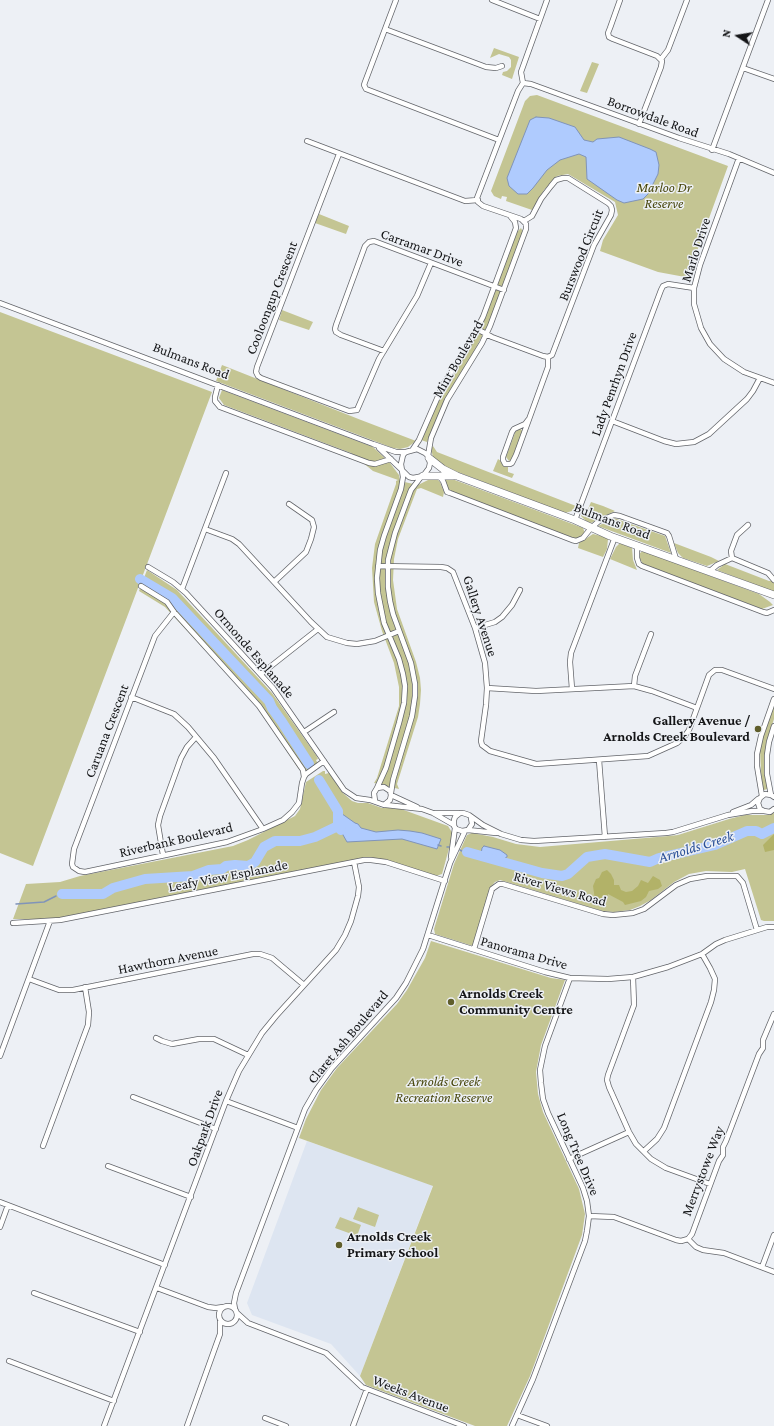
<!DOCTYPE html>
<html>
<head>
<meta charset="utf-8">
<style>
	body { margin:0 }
	#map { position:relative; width:774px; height:1426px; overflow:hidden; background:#edf0f5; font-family:"Crimson Pro",serif }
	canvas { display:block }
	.north { position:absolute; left:718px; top:16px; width:40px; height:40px; -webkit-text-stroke:3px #edf0f5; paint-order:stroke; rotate:282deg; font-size:11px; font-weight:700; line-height:16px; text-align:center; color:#141517 }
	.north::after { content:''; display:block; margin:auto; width:14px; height:18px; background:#141517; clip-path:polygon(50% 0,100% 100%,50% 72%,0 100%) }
</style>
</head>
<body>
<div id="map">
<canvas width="774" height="1426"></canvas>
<div class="north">N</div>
</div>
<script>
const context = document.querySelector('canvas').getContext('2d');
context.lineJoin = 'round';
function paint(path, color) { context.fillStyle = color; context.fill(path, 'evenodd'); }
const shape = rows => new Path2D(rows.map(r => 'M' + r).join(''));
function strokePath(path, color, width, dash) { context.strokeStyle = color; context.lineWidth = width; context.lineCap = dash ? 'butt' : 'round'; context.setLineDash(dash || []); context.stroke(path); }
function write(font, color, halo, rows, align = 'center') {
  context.font = font + ' "Crimson Pro",serif'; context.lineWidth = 3; context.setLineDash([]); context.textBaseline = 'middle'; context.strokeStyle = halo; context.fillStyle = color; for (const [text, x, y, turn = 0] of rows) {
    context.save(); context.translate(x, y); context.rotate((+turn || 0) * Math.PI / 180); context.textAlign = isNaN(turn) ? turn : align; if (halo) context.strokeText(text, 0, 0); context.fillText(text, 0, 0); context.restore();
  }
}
const built = shape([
	[307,1141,433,1185,360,1376,331,1344,252,1315,247,1303]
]);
const green = shape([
	[494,48,519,57,512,79,502,75,503,72,507,71,511,67,511,60,509,57,499,54,490,58],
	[592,62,599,64,587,93,580,91],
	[537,95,728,166,688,276,685,277,658,272,600,251,603,240,618,215,615,202,568,174,557,176,544,190,532,210,506,201,507,197,502,196,501,199,494,196,491,191,525,101,530,96],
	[319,214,349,226,346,234,315,223],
	[521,228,523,232,488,325,473,353,444,401,427,442,421,440,440,396,465,355,483,322,517,232],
	[282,310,313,322,309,330,279,320],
	[0,312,212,392,33,866,0,853],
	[222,365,361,420,416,441,408,447,400,449,393,448,216,381],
	[222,390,373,447,390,463,399,475,400,481,418,485,430,479,438,480,440,482,444,492,443,497,421,488,417,489,398,539,394,559,393,580,397,609,416,662,420,678,421,690,420,704,418,717,397,784,399,789,374,783,377,778,399,706,399,687,394,663,382,631,374,602,372,568,375,544,396,484,396,481,398,480,373,471,351,453,224,405,219,398],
	[520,428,523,432,513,459,509,461,506,457,516,430],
	[433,446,437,452,576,506,572,511,565,513,447,468,433,457,431,449],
	[498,459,508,466,508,472,514,474,512,478,493,471],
	[444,479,452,479,522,505,583,528,585,533,581,537,576,539,451,492,448,489],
	[591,502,603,506,615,511,591,523,586,521,581,516,581,509,582,508,588,509],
	[614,518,665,536,671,553,598,526],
	[593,534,605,537,608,539,607,549,603,557,578,548,579,543],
	[620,543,632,548,633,560,637,570,610,559,616,547],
	[674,543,711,557,719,561,707,566,683,558,678,553],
	[643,551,759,594,770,602,773,605,762,609,643,564,639,557,640,553],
	[725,564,769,581,774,580,774,592,717,570],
	[147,570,177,590,272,693,316,755,318,759,316,760,318,764,309,772,302,772,298,768,256,705,165,607,139,591],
	[774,704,774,719,766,743,765,763,768,781,772,789,767,789,762,791,760,751,762,738],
	[323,771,325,771,325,774,329,773,343,793,352,801,358,803,368,803,382,808,389,808,401,809,448,826,453,834,442,874,436,876,379,859,367,858,57,919,13,919,26,884,60,882,80,876,233,846,248,840,295,816,300,809,306,782],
	[774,813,774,921,764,921,761,920,745,869,732,872,706,871,689,874,674,882,651,900,640,906,630,910,614,912,602,911,500,880,495,882,490,888,473,946,435,934,434,929,454,864,467,835,472,833,493,837,516,844,540,847,669,836,678,835,729,819,745,815,768,815],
	[431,941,551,978,565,980,541,1045,536,1072,538,1094,543,1112,579,1189,585,1214,582,1235,530,1376,507,1426,475,1426,366,1385,360,1376,433,1186,299,1138,306,1119,321,1090,337,1068,397,1004,407,990,425,958],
	[358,1207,379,1215,375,1227,353,1219],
	[340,1217,361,1225,357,1236,335,1228]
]);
const forest = shape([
	[774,834,774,850,765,852,763,845],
	[607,870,611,874,614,880,614,885,619,885,621,890,626,892,632,891,638,886,641,880,648,883,653,876,660,880,662,886,658,889,649,891,646,897,641,901,625,905,623,902,608,894,606,900,603,903,599,903,595,900,593,886,596,879,599,878,602,872]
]);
const water = shape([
	[536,117,549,118,575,127,584,140,593,142,597,139,619,137,650,149,656,152,659,165,658,174,648,194,643,199,624,203,617,200,587,179,586,157,579,154,560,160,547,170,533,188,527,194,518,194,509,186,507,178,530,120,536,117],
	[338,811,355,823,358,824,361,828,376,832,398,830,410,831,422,833,441,839,437,849,402,839,347,842,338,826,338,811],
	[484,846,500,850,507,855,507,857,505,858,506,859,504,862,499,862,487,859,481,854,482,848,484,846]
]);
const stream = shape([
	[438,845,441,846],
	[447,847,449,847],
	[460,850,462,851],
	[16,904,44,902,56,896]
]);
const river = shape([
	[140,579,172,598,269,701,272,708,282,722,309,764],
	[319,780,338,811,338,826],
	[467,852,542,873,562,876,568,874,587,857,605,854,650,862,659,858,715,845,747,831,756,831,762,834,774,828],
	[62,894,103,894,113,888,145,879,193,876,209,870,222,869,226,866,235,865,248,866,255,862,264,847,275,841,300,841,315,837,338,826,341,830]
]);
const street = shape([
	[396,0,365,82,364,85,366,89,499,140],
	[492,0,540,19],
	[620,0,610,28,608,33,609,37,613,39,657,56,662,61,661,67,639,124],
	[385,29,486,67,496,68,502,66],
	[661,59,668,50,687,0],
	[743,68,774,79],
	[523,83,531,84,679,138,729,154,774,173],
	[523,83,521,72,547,0],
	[307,141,465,201,478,200],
	[712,150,768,0],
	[339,154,257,367,256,372,258,376,261,378,349,411,357,410,379,359,417,296,431,263],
	[739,158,700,265,694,288,694,304,701,328,710,344,724,359,744,372,774,383],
	[0,303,373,444,396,452,406,452],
	[477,329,492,337,543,356,548,357,552,355,594,245,611,215,612,210,611,206,608,203,568,178,563,178,556,180,551,186,541,199,532,216,524,221],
	[384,351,341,335,336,332,335,329,336,325,365,246,369,242,374,241,504,290],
	[218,385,215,397,215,401,220,407,369,463,375,464,391,459],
	[528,420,525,424,514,429,512,432,503,457,503,460,505,464,510,464,512,463,516,455,548,367,548,357],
	[612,421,664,441,676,444,694,442,709,434,747,399,753,391,760,378],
	[379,448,401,469],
	[413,449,419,440,443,385,467,348,483,317,516,228,515,222,511,217],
	[428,456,431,438,447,400,482,343,490,326,526,229,526,224,521,219,483,206,478,202,477,198,518,91,523,83],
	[439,476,443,481,447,492,450,493,572,540,576,541,583,538,591,528,599,521,614,515,620,516,667,533,669,536,676,559],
	[575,520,661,290,663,286,668,284,694,288],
	[205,529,232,539,239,544,311,622,327,637,347,643,357,644,375,641,399,631],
	[637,545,637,558,639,564,642,566,763,612,767,613,774,610],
	[732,558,731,551,737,535,748,525],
	[378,566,441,567,447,568,453,572,475,628,485,663,487,688,486,705,481,741,482,745,490,751,536,764,648,756,677,743,684,737,689,730,709,675,715,670,722,670,774,689],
	[148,567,173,582,186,593,273,688,344,790,356,798,370,800,384,805,390,800,391,795,390,791,384,787,377,788,374,793,375,801],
	[710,571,717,565,732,558,768,573,774,580],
	[274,582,306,552,311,539,314,527,312,520,289,504],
	[141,586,167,602,174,612,259,706,303,770,304,777,302,783,299,803,292,812,283,820,263,829,227,842,85,872,79,871,73,867,72,864,74,849,155,636,174,612],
	[182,589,226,473],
	[475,628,495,622,502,617,512,605,520,590],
	[261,674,318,629],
	[634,686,635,676,651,634],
	[487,688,536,691,634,686,652,691,697,708],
	[572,689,570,662,571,653,615,537],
	[131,697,174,714,188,727,214,758,263,829],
	[304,732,334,712],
	[599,760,605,837],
	[304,777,306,774,324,761],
	[377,788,386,768,399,723,404,703,405,686,403,674,399,659,384,623,378,593,377,578,380,550,384,536,401,489,403,477,401,464,403,455,406,452,417,449,425,453,428,456,430,463,429,468,423,476,413,478,409,477,403,471],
	[391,793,393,780,412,716,415,696,415,684,411,663,393,614,390,601,388,587,388,560,395,533,411,490,421,477],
	[391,795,417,807],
	[771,795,767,774,767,755,769,742,774,726],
	[762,796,757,766,757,754,761,736,774,699],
	[774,797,771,795,765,794,760,798,758,803,760,809,764,811,770,812,774,809],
	[386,805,422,809,433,813,454,825],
	[733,812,751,805,758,799],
	[435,813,459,813],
	[471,818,472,824,468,830,462,831,456,829,454,826,454,820,455,817,460,813,463,813,469,815,483,825,501,834,521,840,534,841,666,833,673,832,728,815,752,811,764,811],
	[468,830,496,833],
	[163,855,158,825,160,816,181,758,187,747,196,737],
	[451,857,455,828],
	[13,923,60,920,364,860,371,860,386,862,445,881],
	[428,935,545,972,570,978,608,979,633,977,668,967,702,954,716,944,725,940,767,927,774,927],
	[474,949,492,889,499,884,503,884,603,914,613,915,633,913,644,909,676,885,690,879,707,876,737,876,743,883,757,930],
	[633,977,634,1005,608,1075,607,1080,609,1087,629,1132,636,1144,651,1159,666,1168,710,1184],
	[29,979,59,990,73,990,253,954,260,954,272,958,304,985],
	[156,1038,162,1041,172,1044,199,1039,214,1039,248,1055],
	[0,1056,50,921],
	[133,1097,216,1129],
	[226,1101,298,1128],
	[43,1146,88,1025,89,1012,85,987],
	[644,1151,657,1139,664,1128,711,1002,714,990,715,979,710,968,702,954],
	[569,1159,629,1132],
	[108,1166,191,1197],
	[0,1202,165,1265],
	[589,1216,614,1217,676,1240,681,1241,688,1239,692,1234,719,1161,723,1155,723,1147,726,1141,759,1054,763,1048,763,1040,774,1014],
	[0,1227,8,1205],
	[688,1239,696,1247,703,1250,724,1253,774,1272],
	[762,1267,774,1235],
	[157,1288,208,1307,216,1308,223,1307],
	[34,1293,140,1332],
	'219 1315a9 9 0 1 1 18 0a9 9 0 1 1-18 0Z',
	[235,1309,234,1303,236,1293,305,1109,316,1090,332,1068,396,998,406,983,423,949,450,863,465,831],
	[237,1313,248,1323,326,1353,362,1387,464,1426],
	[9,1361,114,1401],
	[517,1415,547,1426],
	[265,1418,286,1426],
	[104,1426,226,1101,239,1071,262,1033,276,1016,336,950,345,935,351,921,358,896,359,887,354,862],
	[187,1426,220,1334,220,1321],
	[353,1426,367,1389],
	[512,1426,533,1379,585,1241,587,1231,589,1216,587,1201,583,1188,548,1113,543,1099,541,1083,540,1070,545,1046,570,978]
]);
const secondary = shape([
	[429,458,443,469,457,476,575,520,610,536,774,595],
	[423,476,453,476]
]);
const markers = [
	[758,729,4,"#5f5e2b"],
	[451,1002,4,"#5f5e2b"],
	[339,1245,4,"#5f5e2b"]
];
const streetNames = [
	["Borrowdale Road",653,117,20],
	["Carramar Drive",422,248,20],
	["Marlo Drive",696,250,-72],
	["Burswood Circuit",581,255,-68],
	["Cooloongup Crescent",272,298,-69],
	["Mint Boulevard",458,359,-60],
	["Bulmans Road",191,361,21],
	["Lady Penrhyn Drive",614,384,-70],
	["Bulmans Road",612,521,21],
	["Gallery Avenue",480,616,72],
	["Ormonde Esplanade",254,653,49],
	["Caruana Crescent",107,731,-69],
	["Riverbank Boulevard",176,840,-13],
	["Leafy View Esplanade",228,876,-11],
	["River Views Road",560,889,16],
	["Panorama Drive",524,953,16],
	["Hawthorn Avenue",168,960,-11],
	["Claret Ash Boulevard",348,1037,-50],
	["Oakpark Drive",205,1128,-70],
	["Long Tree Drive",578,1154,67],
	["Merrystowe Way",703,1171,-69],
	["Weeks Avenue",411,1394,21]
];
const parkNames = [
	["Marloo Dr",664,188],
	["Reserve",664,204],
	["Arnolds Creek",444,1082],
	["Recreation Reserve",444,1098]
];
const poiNames = [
	["Gallery Avenue /",750,721,"right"],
	["Arnolds Creek Boulevard",750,737,"right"],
	["Arnolds Creek",459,994],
	["Community Centre",459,1010],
	["Arnolds Creek",347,1237],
	["Primary School",347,1253]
];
const waterNames = [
	["Arnolds Creek",696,847,-17]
];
paint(built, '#dde5f1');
paint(green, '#c4c593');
paint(forest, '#b2b268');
paint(water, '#afcbfe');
strokePath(water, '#8094b9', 1);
strokePath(stream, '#8094b9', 1.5);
strokePath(river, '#afcbfe', 10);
strokePath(street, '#63656a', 6);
strokePath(secondary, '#63656a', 8);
strokePath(street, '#fff', 4.5);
strokePath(secondary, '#fff', 7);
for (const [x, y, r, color] of markers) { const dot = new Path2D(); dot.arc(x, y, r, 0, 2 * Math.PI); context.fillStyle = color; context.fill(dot); strokePath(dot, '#edf0f5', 1.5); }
write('14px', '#141517', '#edf0f5', streetNames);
write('italic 14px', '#47460b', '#edf0f5', parkNames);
write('bold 14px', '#141517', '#edf0f5', poiNames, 'left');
write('italic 15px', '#2a5098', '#edf0f5', waterNames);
</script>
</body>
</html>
